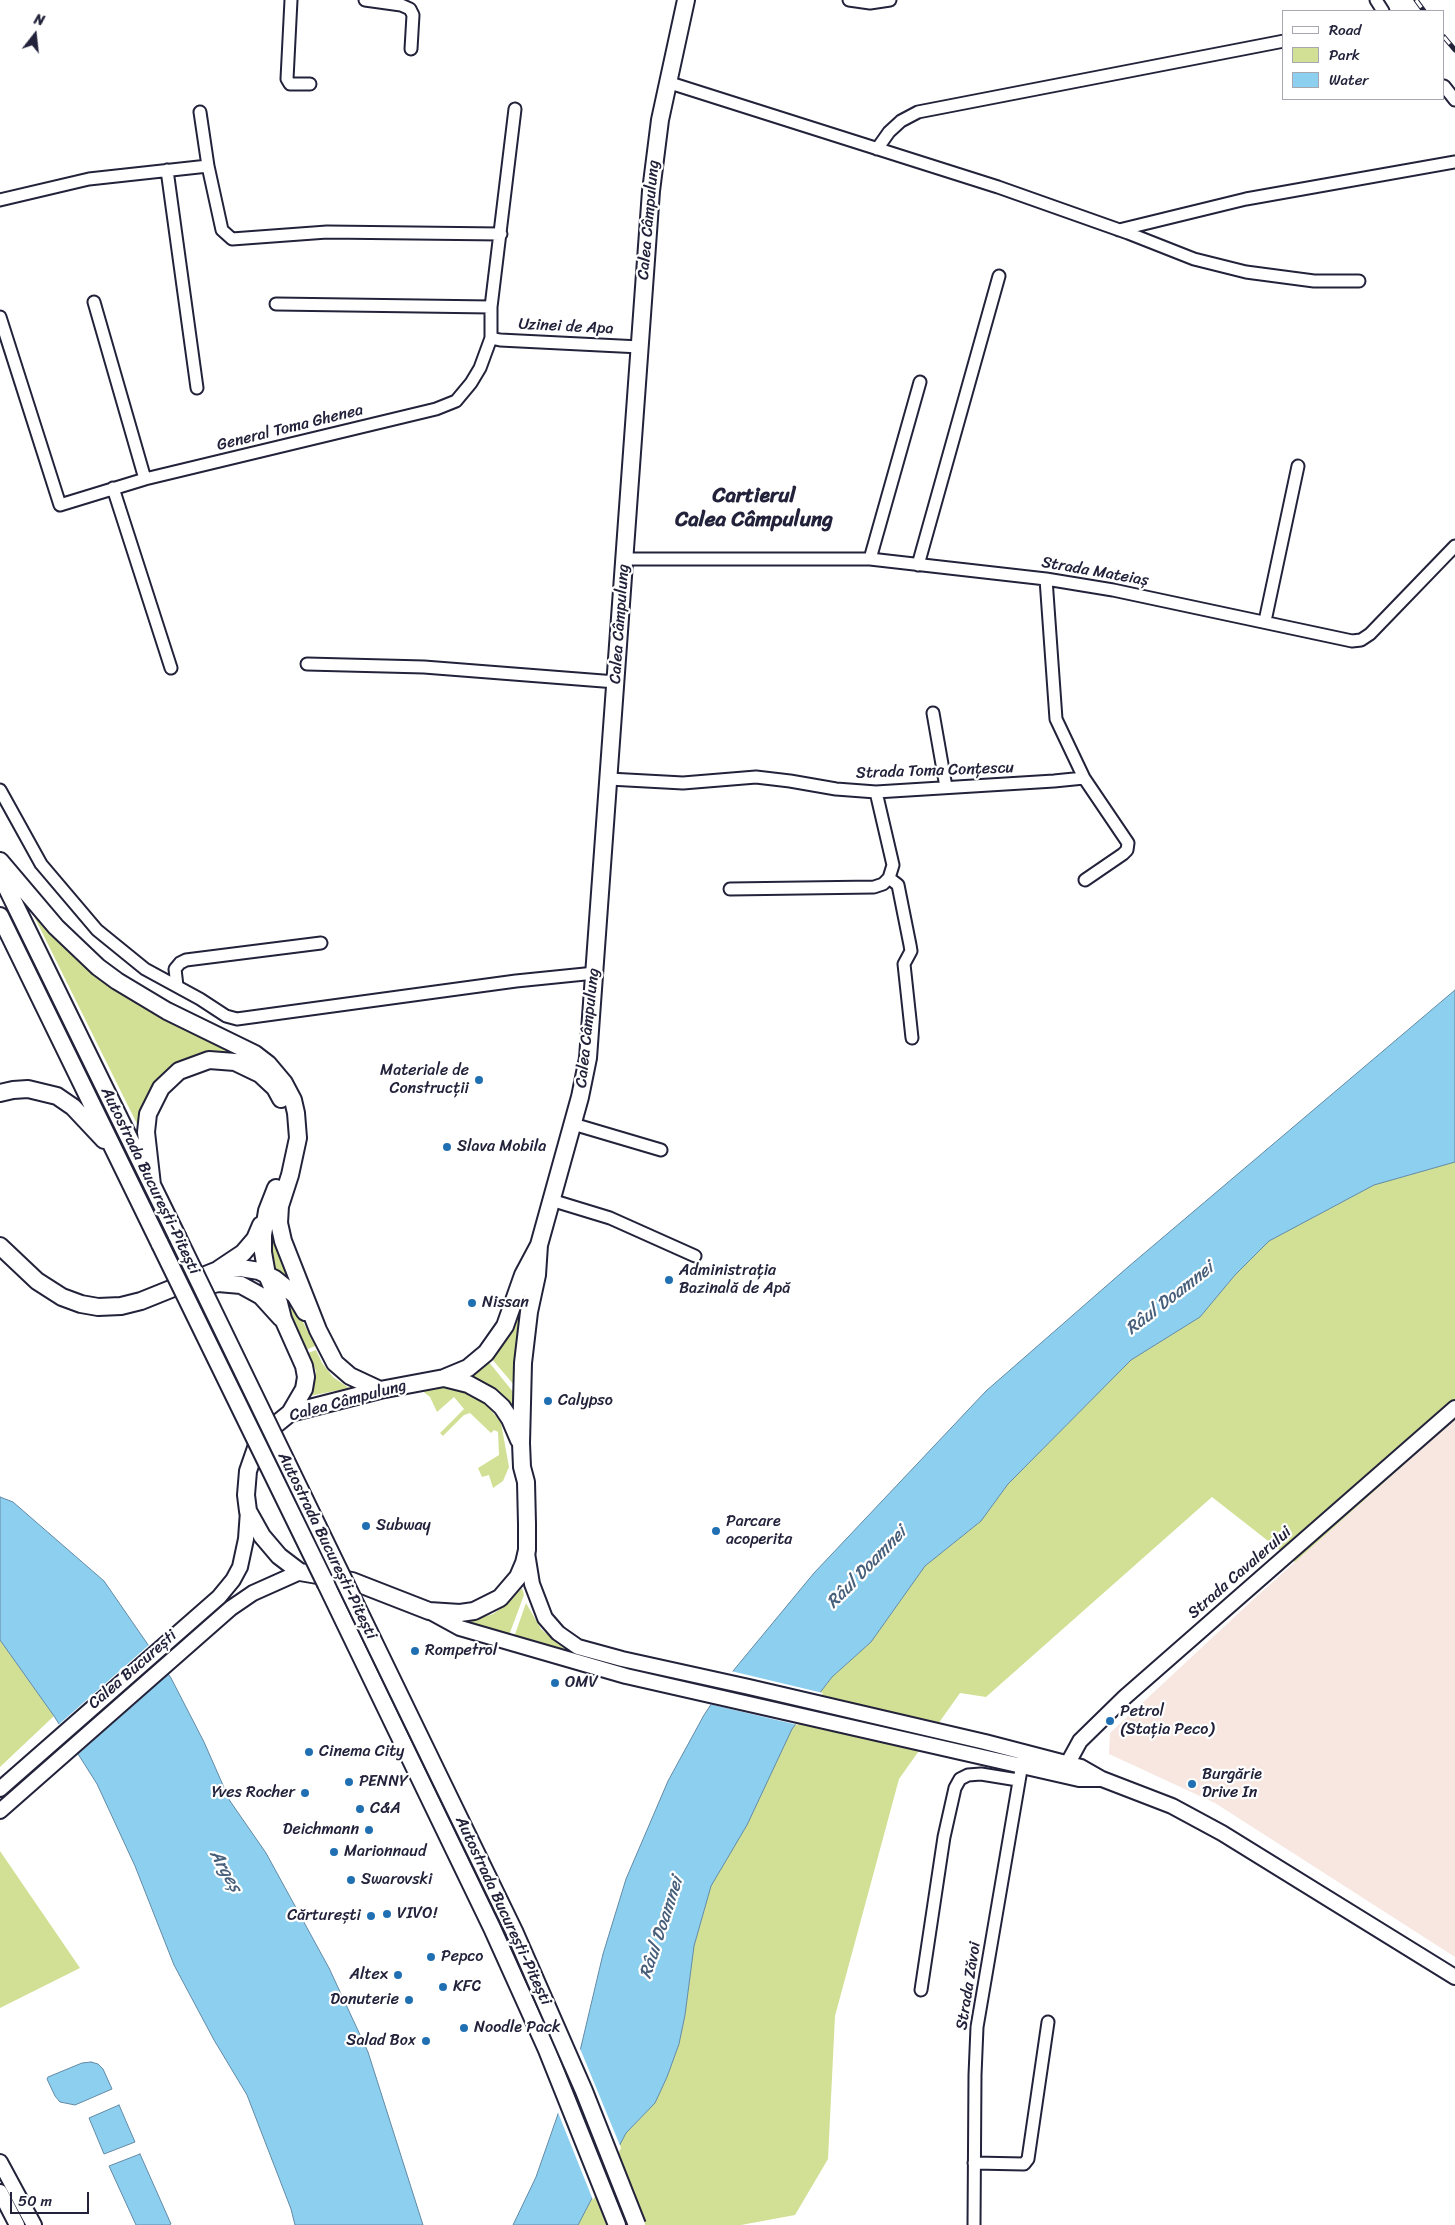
<!DOCTYPE html>
<html>
<head>
<meta charset="utf-8">
<style>
	body { margin:0 }
	#map { position:relative; width:1455px; height:2225px; overflow:hidden; background:#fff; font-family:Sriracha,sans-serif }
	canvas { display:block }
	.legend { position:absolute; left:1282px; top:10px; width:162px; height:90px; box-sizing:border-box; background:#fff; border:1px solid #a7a7b1; margin:0; padding:6px 9px; list-style:none; font-size:15px; color:#22223b }
	.legend li { display:flex; align-items:center; gap:10px; height:25px }
	.legend b { width:25px; border:1px solid #a7a7b1 }
	.north { position:absolute; left:10px; top:10px; width:50px; height:50px; -webkit-text-stroke:4px #fff; paint-order:stroke; rotate:16deg; font-size:14px; font-weight:700; line-height:20px; text-align:center; color:#22223b }
	.north::after { content:''; display:block; margin:auto; width:18px; height:22px; background:#22223b; clip-path:polygon(50% 0,100% 100%,50% 72%,0 100%) }
	.scale { position:absolute; left:10px; top:2192px; width:79px; height:22px; box-sizing:border-box; border:2px solid #22223b; border-top:0; padding-left:6px; font-size:15px; line-height:18px; white-space:nowrap; color:#22223b; -webkit-text-stroke:4px #fff; paint-order:stroke }
</style>
</head>
<body>
<div id="map">
<canvas width="1455" height="2225"></canvas>
<ul class="legend">
<li><b style="height:6px;background:#fff"></b>Road</li>
<li><b style="height:14px;background:#d1e094"></b>Park</li>
<li><b style="height:14px;background:#8ccfee"></b>Water</li>
</ul>
<div class="north">N</div>
<div class="scale">50 m</div>
</div>
<script>
const context = document.querySelector('canvas').getContext('2d');
context.lineJoin = 'round';
function paint(path, color) { context.fillStyle = color; context.fill(path, 'evenodd'); }
const shape = rows => new Path2D(rows.map(r => 'M' + r).join(''));
function strokePath(path, color, width, dash) { context.strokeStyle = color; context.lineWidth = width; context.lineCap = dash ? 'butt' : 'round'; context.setLineDash(dash || []); context.stroke(path); }
function write(font, color, halo, rows, align = 'center') {
  context.font = font + ' Sriracha,sans-serif'; context.lineWidth = 4.5; context.setLineDash([]); context.textBaseline = 'middle'; context.strokeStyle = halo; context.fillStyle = color; for (const [text, x, y, turn = 0] of rows) {
    context.save(); context.translate(x, y); context.rotate((+turn || 0) * Math.PI / 180); context.textAlign = isNaN(turn) ? turn : align; if (halo) context.strokeText(text, 0, 0); context.fillText(text, 0, 0); context.restore();
  }
}
const built = shape([
	[1455,1419,1455,1957,1215,1803,1109,1754,1110,1733,1257,1596]
]);
const green = shape([
	[31,910,64,940,260,1063,176,1067,143,1136],
	[1455,1162,1455,1419,1295,1562,1212,1497,986,1697,960,1693,899,1779,835,2016,828,2159,795,2215,741,2225,578,2225,626,2133,655,2103,667,2077,679,2044,685,2015,694,1946,711,1886,747,1825,792,1729,832,1677,871,1642,925,1566,981,1521,1008,1484,1131,1360,1200,1317,1235,1275,1269,1241,1374,1185],
	[270,1215,299,1292,276,1275,266,1251],
	[282,1291,300,1316,315,1346,306,1350,281,1299],
	[519,1315,514,1385,491,1358,509,1337],
	[316,1350,322,1363,333,1377,349,1388,310,1396,314,1385,316,1371,308,1353],
	[488,1361,514,1393,514,1406,510,1405,492,1387,468,1373],
	[442,1387,454,1389,476,1397,487,1405,501,1423,509,1467,503,1481,493,1488,489,1475,482,1477,478,1468,499,1455,498,1432,494,1430,491,1433,470,1413,464,1415,443,1436,440,1433,464,1409,454,1397,437,1412,430,1397,420,1389],
	[522,1588,524,1595,508,1638,460,1624,493,1614,506,1605],
	[526,1603,541,1629,558,1644,574,1653,618,1666,619,1668,513,1640],
	[0,1640,54,1716,0,1767],
	[0,1851,80,1968,0,2008]
]);
const water = shape([
	[1455,990,1455,1162,1374,1185,1269,1241,1235,1275,1200,1317,1131,1360,1008,1484,981,1521,925,1566,871,1642,832,1677,792,1729,747,1825,711,1886,694,1946,685,2015,679,2044,667,2077,655,2103,626,2133,578,2225,513,2225,536,2177,580,2051,603,1954,626,1879,668,1781,704,1715,733,1671,814,1573,986,1391,1128,1267,1455,990],
	[0,1497,13,1502,104,1581,171,1678,204,1742,230,1801,266,1853,329,1968,368,2052,423,2225,295,2225,291,2209,247,2095,214,2040,174,1965,135,1866,97,1784,54,1716,0,1640,0,1497],
	[91,2062,98,2064,103,2069,112,2089,75,2105,60,2102,55,2096,47,2079,48,2077,82,2063,91,2062],
	[119,2105,135,2142,104,2154,89,2118,119,2105],
	[140,2154,171,2224,169,2225,136,2225,109,2166,140,2154]
]);
const pier = shape([
	[150,1644,170,1673,76,1756,57,1726],
	[731,1671,823,1693,798,1725,709,1704],
	[579,2046,621,2148,608,2173,569,2077],
	[568,2079,606,2175,593,2200,557,2110]
]);
const minor = shape([
	[291,0,287,79,290,84,310,84],
	[365,0,401,5,410,9,413,15,411,49],
	[849,0,870,3,890,0],
	[1376,0,1383,11],
	[667,82,998,187,1128,233,1194,259,1246,272,1314,281,1359,281],
	[1444,86,1455,100],
	[200,112,208,166],
	[877,149,889,132,901,121,918,112,1284,41],
	[167,170,197,388],
	[0,200,89,179,208,166,222,230,232,239,327,232,501,234],
	[1119,230,1246,199,1455,162],
	[94,302,145,479],
	[276,304,491,307],
	[0,317,60,505,145,479,436,409,456,401,471,383,480,368,491,338,491,307,515,109],
	[491,338,500,340,640,347],
	[113,488,171,668],
	[624,559,870,559,1046,579,1113,590,1352,641,1361,640,1370,634,1455,546],
	[870,559,920,382],
	[918,565,999,276],
	[1046,579,1056,719,1084,778,1128,843,1127,850,1123,854,1085,880],
	[1265,621,1298,466],
	[307,664,424,667,616,682],
	[933,713,946,787],
	[609,779,683,783,756,777,790,781,836,789,876,792,1054,781,1084,778],
	[0,790,41,864,97,930,145,969,200,999,226,1016,237,1019,516,981,595,973],
	[889,878,898,885,910,945,911,951,904,964,912,1038],
	[730,889,874,887,883,884,889,878,893,865,876,792],
	[177,986,175,969,180,963,186,960,321,943],
	[573,1124,661,1150],
	[551,1200,610,1218,695,1256],
	[921,1990,944,1837,955,1788,960,1779,968,1775,981,1774,1018,1780],
	[974,2163,1024,2164,1028,2159,1048,2022],
	[974,2225,975,2075,977,2027,1023,1758]
]);
const major = shape([
	[527,1553,532,1584,545,1618,558,1633,578,1647,622,1659,749,1687,985,1742,1081,1767,1102,1779,1172,1806,1222,1833,1455,1977],
	[429,1611,460,1628,626,1676,1079,1779,1102,1779],
	[1063,1772,1080,1741,1125,1697,1455,1408],
	[0,1789,219,1597,233,1580,240,1567,246,1539,248,1511],
	[0,1811,231,1608,253,1593,300,1572],
	[0,2162,34,2225],
	[0,2192,17,2225]
]);
const highway = shape([
	[0,861,56,927,98,967,117,981,167,1011,255,1054,268,1064,284,1083,293,1100,296,1113,298,1138,290,1175,280,1206,279,1223,283,1241,318,1330,335,1363,350,1376,380,1390],
	[0,874,177,1236],
	[0,916,160,1244],
	[0,1093,13,1090,28,1089,57,1096,73,1107,104,1140],
	[152,1185,146,1132,148,1114,161,1088,179,1071,209,1060,235,1062,260,1074,275,1088,281,1099],
	[276,1188,267,1211,263,1235,263,1252,267,1275,279,1303,283,1319,304,1366,306,1377,304,1389,290,1413],
	[539,1245,523,1275,505,1326,486,1353,468,1368,444,1378,380,1390,290,1413,263,1435,257,1445,248,1471,246,1495,248,1511,262,1536,279,1556,300,1572,352,1581,429,1611,460,1613,474,1611,500,1598,518,1577,524,1563,527,1550,527,1524,526,1482,522,1467,521,1443,523,1363,529,1312,537,1275,539,1245,580,1097,588,1058,651,191,660,120,686,0],
	[0,1246,37,1281,62,1297,81,1304,98,1307,121,1306,141,1301,218,1270,241,1268,259,1271,275,1279,295,1295,305,1312],
	[219,1269,243,1253,255,1239,261,1225],
	[197,1289,218,1283,241,1285,261,1296,281,1318],
	[444,1378,468,1384,490,1396,502,1407,510,1419,519,1440],
	[326,1584,492,1928,547,2050,617,2225]
]);
const rail = shape([
	[1416,0,1424,11],
	[1444,37,1455,50]
]);
const highwayBridge = shape([
	[177,1236,514,1931,584,2091,637,2225],
	[160,1244,326,1584]
]);
const markers = [
	[479,1080,5,"#1f6fb2"],
	[447,1147,5,"#1f6fb2"],
	[669,1280,5,"#1f6fb2"],
	[472,1303,5,"#1f6fb2"],
	[548,1401,5,"#1f6fb2"],
	[366,1526,5,"#1f6fb2"],
	[716,1531,5,"#1f6fb2"],
	[415,1651,5,"#1f6fb2"],
	[555,1683,5,"#1f6fb2"],
	[1110,1721,5,"#1f6fb2"],
	[309,1752,5,"#1f6fb2"],
	[349,1782,5,"#1f6fb2"],
	[1192,1784,5,"#1f6fb2"],
	[305,1793,5,"#1f6fb2"],
	[360,1809,5,"#1f6fb2"],
	[369,1830,5,"#1f6fb2"],
	[334,1852,5,"#1f6fb2"],
	[351,1880,5,"#1f6fb2"],
	[387,1914,5,"#1f6fb2"],
	[371,1916,5,"#1f6fb2"],
	[431,1957,5,"#1f6fb2"],
	[398,1975,5,"#1f6fb2"],
	[443,1987,5,"#1f6fb2"],
	[409,2000,5,"#1f6fb2"],
	[464,2028,5,"#1f6fb2"],
	[426,2041,5,"#1f6fb2"]
];
const streetNames = [
	["Calea Câmpulung",649,220,-85],
	["Uzinei de Apa",566,327,3],
	["General Toma Ghenea",290,428,-14],
	["Strada Mateiaș",1095,572,10],
	["Calea Câmpulung",620,624,-86],
	["Strada Toma Conțescu",935,771,-2],
	["Calea Câmpulung",588,1028,-84],
	["Autostrada București-Pitești",150,1181,64],
	["Calea Câmpulung",348,1401,-15],
	["Autostrada București-Pitești",327,1546,64],
	["Strada Cavalerului",1240,1573,-41],
	["Calea București",133,1670,-41],
	["Autostrada București-Pitești",503,1911,65],
	["Strada Zăvoi",969,1986,-81]
];
const poiNames = [
	["Materiale de",469,1071,"right"],
	["Construcții",469,1089,"right"],
	["Slava Mobila",457,1147],
	["Administrația",679,1271],
	["Bazinală de Apă",679,1289],
	["Nissan",482,1303],
	["Calypso",558,1401],
	["Parcare",726,1522],
	["acoperita",726,1540],
	["Subway",376,1526],
	["Rompetrol",425,1651],
	["OMV",565,1683],
	["Petrol",1120,1712],
	["(Stația Peco)",1120,1730],
	["Cinema City",319,1752],
	["Burgărie",1202,1775],
	["Drive In",1202,1793],
	["PENNY",359,1782],
	["Yves Rocher",295,1793,"right"],
	["C&A",370,1809],
	["Deichmann",359,1830,"right"],
	["Marionnaud",344,1852],
	["Swarovski",361,1880],
	["VIVO!",397,1914],
	["Cărturești",361,1916,"right"],
	["Pepco",441,1957],
	["Altex",388,1975,"right"],
	["KFC",453,1987],
	["Donuterie",399,2000,"right"],
	["Noodle Pack",474,2028],
	["Salad Box",416,2041,"right"]
];
const waterNames = [
	["Râul Doamnei",1170,1299,-38],
	["Râul Doamnei",867,1568,-46],
	["Argeș",225,1871,60],
	["Râul Doamnei",662,1928,-72]
];
const districtNames = [
	["Cartierul",754,497],
	["Calea Câmpulung",754,521]
];
paint(built, '#f7e7e0');
paint(green, '#d1e094');
paint(water, '#8ccfee');
strokePath(water, '#628aa6', 1);
paint(pier, '#fff');
strokePath(minor, '#22223b', 15);
strokePath(major, '#22223b', 18);
strokePath(highway, '#22223b', 20);
strokePath(minor, '#fff', 11);
strokePath(major, '#fff', 14);
strokePath(highway, '#fff', 16);
strokePath(rail, '#22223b', 5);
strokePath(rail, '#fff', 3, [9]);
strokePath(highwayBridge, '#22223b', 20, []);
strokePath(highwayBridge, '#fff', 16);
for (const [x, y, r, color] of markers) { const dot = new Path2D(); dot.arc(x, y, r, 0, 2 * Math.PI); context.fillStyle = color; context.fill(dot); strokePath(dot, '#fff', 2); }
write('16px', '#22223b', '#fff', streetNames);
write('16px', '#22223b', '#fff', poiNames, 'left');
write('italic 18px', '#475f7a', '#fff', waterNames);
write('bold 21px', '#22223b', '#fff', districtNames);
</script>
</body>
</html>
